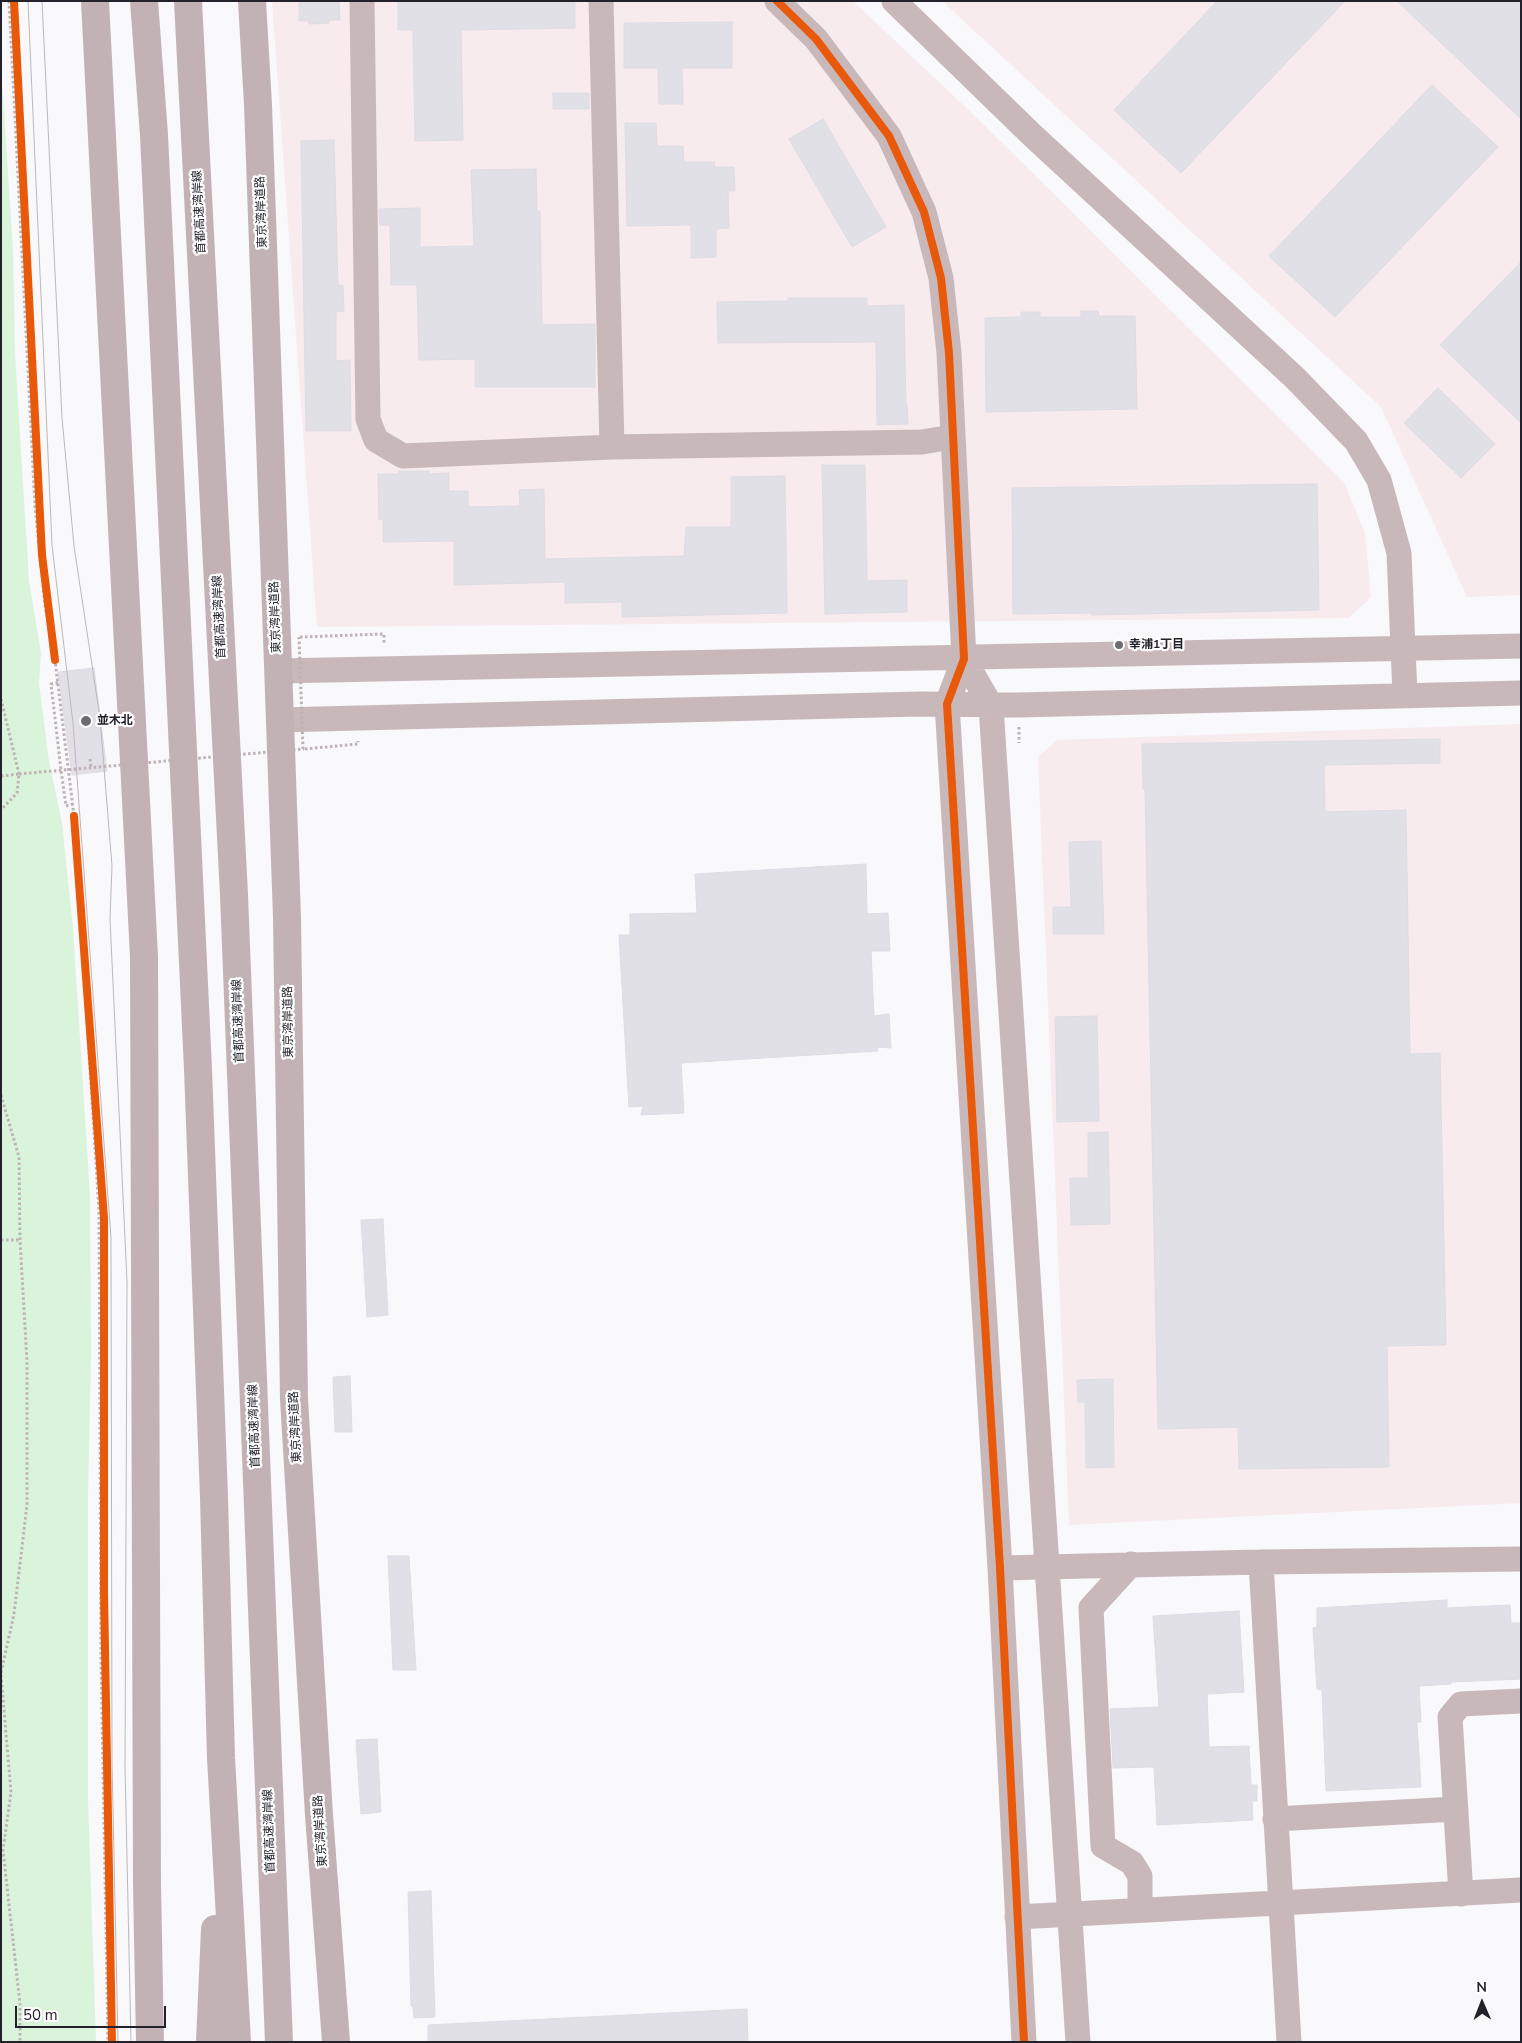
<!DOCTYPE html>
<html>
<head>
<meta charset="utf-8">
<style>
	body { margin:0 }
	#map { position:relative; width:1522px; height:2043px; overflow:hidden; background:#f9f8fb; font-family:"Nunito Sans",sans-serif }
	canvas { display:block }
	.frame { position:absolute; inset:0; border:2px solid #23212a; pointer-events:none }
	.north { position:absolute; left:1457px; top:1978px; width:50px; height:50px; -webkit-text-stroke:4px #fff; paint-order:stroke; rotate:359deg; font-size:14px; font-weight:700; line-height:20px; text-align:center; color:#23212a }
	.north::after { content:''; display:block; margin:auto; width:18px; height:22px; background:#23212a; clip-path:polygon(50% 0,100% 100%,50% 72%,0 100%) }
	.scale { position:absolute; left:15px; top:2006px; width:151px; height:22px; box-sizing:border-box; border:2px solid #23212a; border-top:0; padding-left:6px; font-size:15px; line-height:18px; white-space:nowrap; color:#23212a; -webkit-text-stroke:4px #fff; paint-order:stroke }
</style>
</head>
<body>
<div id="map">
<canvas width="1522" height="2043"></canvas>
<div class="frame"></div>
<div class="north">N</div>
<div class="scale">50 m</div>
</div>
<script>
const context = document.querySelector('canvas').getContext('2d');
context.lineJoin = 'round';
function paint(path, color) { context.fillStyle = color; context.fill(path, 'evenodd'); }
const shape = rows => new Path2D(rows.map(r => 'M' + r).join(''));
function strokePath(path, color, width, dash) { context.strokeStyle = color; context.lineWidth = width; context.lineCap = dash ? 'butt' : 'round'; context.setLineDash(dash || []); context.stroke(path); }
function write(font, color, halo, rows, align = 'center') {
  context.font = font + ' "Nunito Sans","Noto Sans JP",sans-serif'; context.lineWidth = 4.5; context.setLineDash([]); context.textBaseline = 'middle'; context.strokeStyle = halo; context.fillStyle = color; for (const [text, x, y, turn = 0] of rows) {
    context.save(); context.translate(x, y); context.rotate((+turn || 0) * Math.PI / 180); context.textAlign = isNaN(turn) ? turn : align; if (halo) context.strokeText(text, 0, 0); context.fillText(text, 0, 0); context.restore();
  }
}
const industrial = shape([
	[272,1,853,1,979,120,1344,482,1365,533,1371,597,1349,618,317,627],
	[942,1,1521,1,1521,595,1467,597,1381,407],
	[1521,724,1521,1503,1069,1525,1038,757,1057,740]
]);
const green = shape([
	[1,65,13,250,15,353,29,581,41,653,39,683,49,761,62,823,73,928,90,1196,91,1355,88,1496,88,1798,96,2042,1,2042]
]);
const building = shape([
	[299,1,339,1,340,20,329,20,329,23,309,24,309,21,299,21,299,1],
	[398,1,575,1,575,28,461,30,463,140,415,141,413,30,398,30,398,1],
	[1217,1,1345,1,1181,173,1114,110,1217,1],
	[1397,1,1521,1,1521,119,1397,1],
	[732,22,732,68,682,68,683,104,659,104,658,68,624,68,624,23,732,22],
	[1432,85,1498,147,1335,317,1269,256,1432,85],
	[553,93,589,93,589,109,553,109,553,93],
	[823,119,886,227,852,247,789,139,823,119],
	[625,123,656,123,657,146,683,146,684,162,714,162,715,167,734,167,735,191,728,191,729,228,716,229,716,257,691,258,691,225,627,226,625,123],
	[334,140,338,286,343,285,344,311,336,312,336,361,350,360,351,431,306,431,301,141,334,140],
	[536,169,537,211,540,211,542,325,595,324,595,387,475,387,475,359,419,360,417,285,391,285,390,225,380,225,379,209,420,208,420,247,474,246,471,170,536,169],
	[1521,262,1521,423,1440,345,1521,262],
	[788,298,867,298,867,306,904,305,906,405,907,405,908,424,877,425,876,342,718,343,717,302,788,301,788,298],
	[1081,311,1098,311,1099,316,1135,316,1137,409,986,412,985,318,1021,317,1021,312,1040,312,1040,317,1081,317,1081,311],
	[1438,388,1495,444,1461,478,1404,423,1438,388],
	[822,465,865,465,867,581,907,580,907,612,825,614,822,465],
	[399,471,429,471,429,474,449,473,449,491,468,491,468,507,520,506,519,490,544,489,545,559,684,556,686,527,731,527,731,477,785,476,787,613,622,617,622,602,565,603,565,582,454,585,454,541,383,542,383,519,379,520,378,474,399,474,399,471],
	[1317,484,1319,610,1091,615,1091,613,1013,614,1012,488,1317,484],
	[94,668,107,771,72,775,58,672,94,668],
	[1440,739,1440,763,1324,765,1325,812,1406,810,1410,1054,1440,1053,1446,1345,1387,1346,1389,1467,1239,1469,1238,1427,1158,1429,1145,789,1143,789,1142,744,1440,739],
	[1101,841,1104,934,1053,934,1053,907,1071,907,1069,842,1101,841],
	[866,864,867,914,888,913,890,951,871,951,874,1016,889,1014,891,1048,877,1047,878,1051,681,1063,684,1113,641,1115,643,1106,629,1107,619,935,630,935,630,914,697,913,695,874,866,864],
	[1097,1016,1099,1121,1057,1122,1055,1017,1097,1016],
	[1108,1132,1110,1224,1071,1225,1070,1178,1088,1178,1088,1133,1108,1132],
	[383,1219,388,1315,367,1317,361,1220,383,1219],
	[350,1376,352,1432,335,1432,333,1377,350,1376],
	[1113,1379,1114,1467,1086,1468,1085,1402,1078,1402,1077,1380,1113,1379],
	[388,1556,409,1556,416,1670,393,1670,388,1556],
	[1447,1600,1447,1608,1510,1605,1511,1623,1521,1623,1521,1679,1451,1682,1451,1684,1419,1686,1421,1722,1417,1722,1421,1787,1326,1791,1322,1690,1317,1689,1313,1628,1317,1627,1317,1608,1447,1600],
	[1239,1611,1244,1692,1207,1694,1209,1747,1249,1746,1251,1785,1257,1785,1257,1801,1252,1801,1253,1820,1157,1825,1154,1767,1113,1768,1110,1709,1159,1707,1153,1616,1239,1611],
	[377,1739,381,1812,361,1814,356,1740,377,1739],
	[431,1891,435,2017,414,2018,413,2006,411,2006,408,1892,431,1891],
	[747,2009,748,2042,428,2042,428,2025,747,2009]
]);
const path = shape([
	[9,1,35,507,45,605,55,660,74,816,99,1211,101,1656,108,2042],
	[300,637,384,634,384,645],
	[58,683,51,684,61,770,66,806,73,804],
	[1,699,19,774],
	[1019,727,1019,743],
	[305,749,358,744,358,741],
	[90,759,91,767],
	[1,776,19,774,17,793,1,810],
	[1,1095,19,1157,20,1240,27,1361,27,1505,14,1614,1,1673],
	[1,1240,20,1240],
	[1,1675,11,1792,3,1850,20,2004,20,2042]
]);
const minor = shape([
	[362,1,368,419,376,440,403,456,612,447,922,442,952,437],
	[601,1,612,447],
	[777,1,816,39,889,136,924,212,941,278,949,353,964,659,947,704,1000,1568,1024,2042],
	[894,1,1032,135,1295,378,1356,441,1379,480,1399,553,1405,695],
	[964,659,991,706,1078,2042],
	[278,671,1521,646],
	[279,720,919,704,1018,705,1521,693],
	[1261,1562,1289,2042],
	[1131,1564,1091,1608,1103,1846,1132,1863,1140,1876,1140,1909],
	[1000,1568,1261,1562,1521,1559],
	[1275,1819,1456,1809],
	[1461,1894,1450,1717,1461,1704,1521,1701],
	[1017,1917,1521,1890]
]);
const highway = shape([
	[95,1,144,957,147,1884,150,2042],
	[144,1,154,135,198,1069,214,1497,221,1758,237,2042],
	[188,1,234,895,279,2042],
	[252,1,258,105,287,917,294,1399,319,1815,336,2042],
	[210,2042,215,1929]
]);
const tram = shape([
	[28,1,52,545,73,723,111,1238,112,1762,118,2042],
	[42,1,62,418,74,546,100,718,112,866,110,919,127,1282,125,1766,131,2042]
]);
const pathBridge = shape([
	[19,774,303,749,299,637]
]);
const cycleway = shape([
	[14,1,42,555,55,660],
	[777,1,816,39,889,136,924,212,941,278,949,353,964,659,947,704,1000,1568,1024,2042],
	[74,816,104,1218,104,1592,112,2042]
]);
const markers = [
	[1119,645,5,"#6e6c73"],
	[86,721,6,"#6e6c73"]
];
const streetNames = [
	["首都高速湾岸線",200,212,-93],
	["東京湾岸道路",262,212,-92],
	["首都高速湾岸線",220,617,-93],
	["東京湾岸道路",276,617,-92],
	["首都高速湾岸線",239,1021,-92],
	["東京湾岸道路",289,1022,-91],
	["首都高速湾岸線",255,1426,-92],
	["東京湾岸道路",296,1427,-93],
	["首都高速湾岸線",270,1831,-92],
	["東京湾岸道路",321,1831,-94]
];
const poiNames = [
	["幸浦1丁目",1129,645],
	["並木北",97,721]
];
paint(industrial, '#f7ebee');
paint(green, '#daf4db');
paint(building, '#e1e0e6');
strokePath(building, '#dedce2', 1);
strokePath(path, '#beb2b4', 3, [2.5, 2.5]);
strokePath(minor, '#c8b8ba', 25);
strokePath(highway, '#c2b2b6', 28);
strokePath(tram, '#beb7ba', 1);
strokePath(pathBridge, '#beb2b4', 3, [2.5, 2.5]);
strokePath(cycleway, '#e8590c', 8);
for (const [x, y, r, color] of markers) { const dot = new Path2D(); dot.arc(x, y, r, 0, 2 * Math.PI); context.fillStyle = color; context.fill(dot); strokePath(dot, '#fff', 2); }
write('12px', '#23212a', '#fff', streetNames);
write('bold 12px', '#23212a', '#fff', poiNames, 'left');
</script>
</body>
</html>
